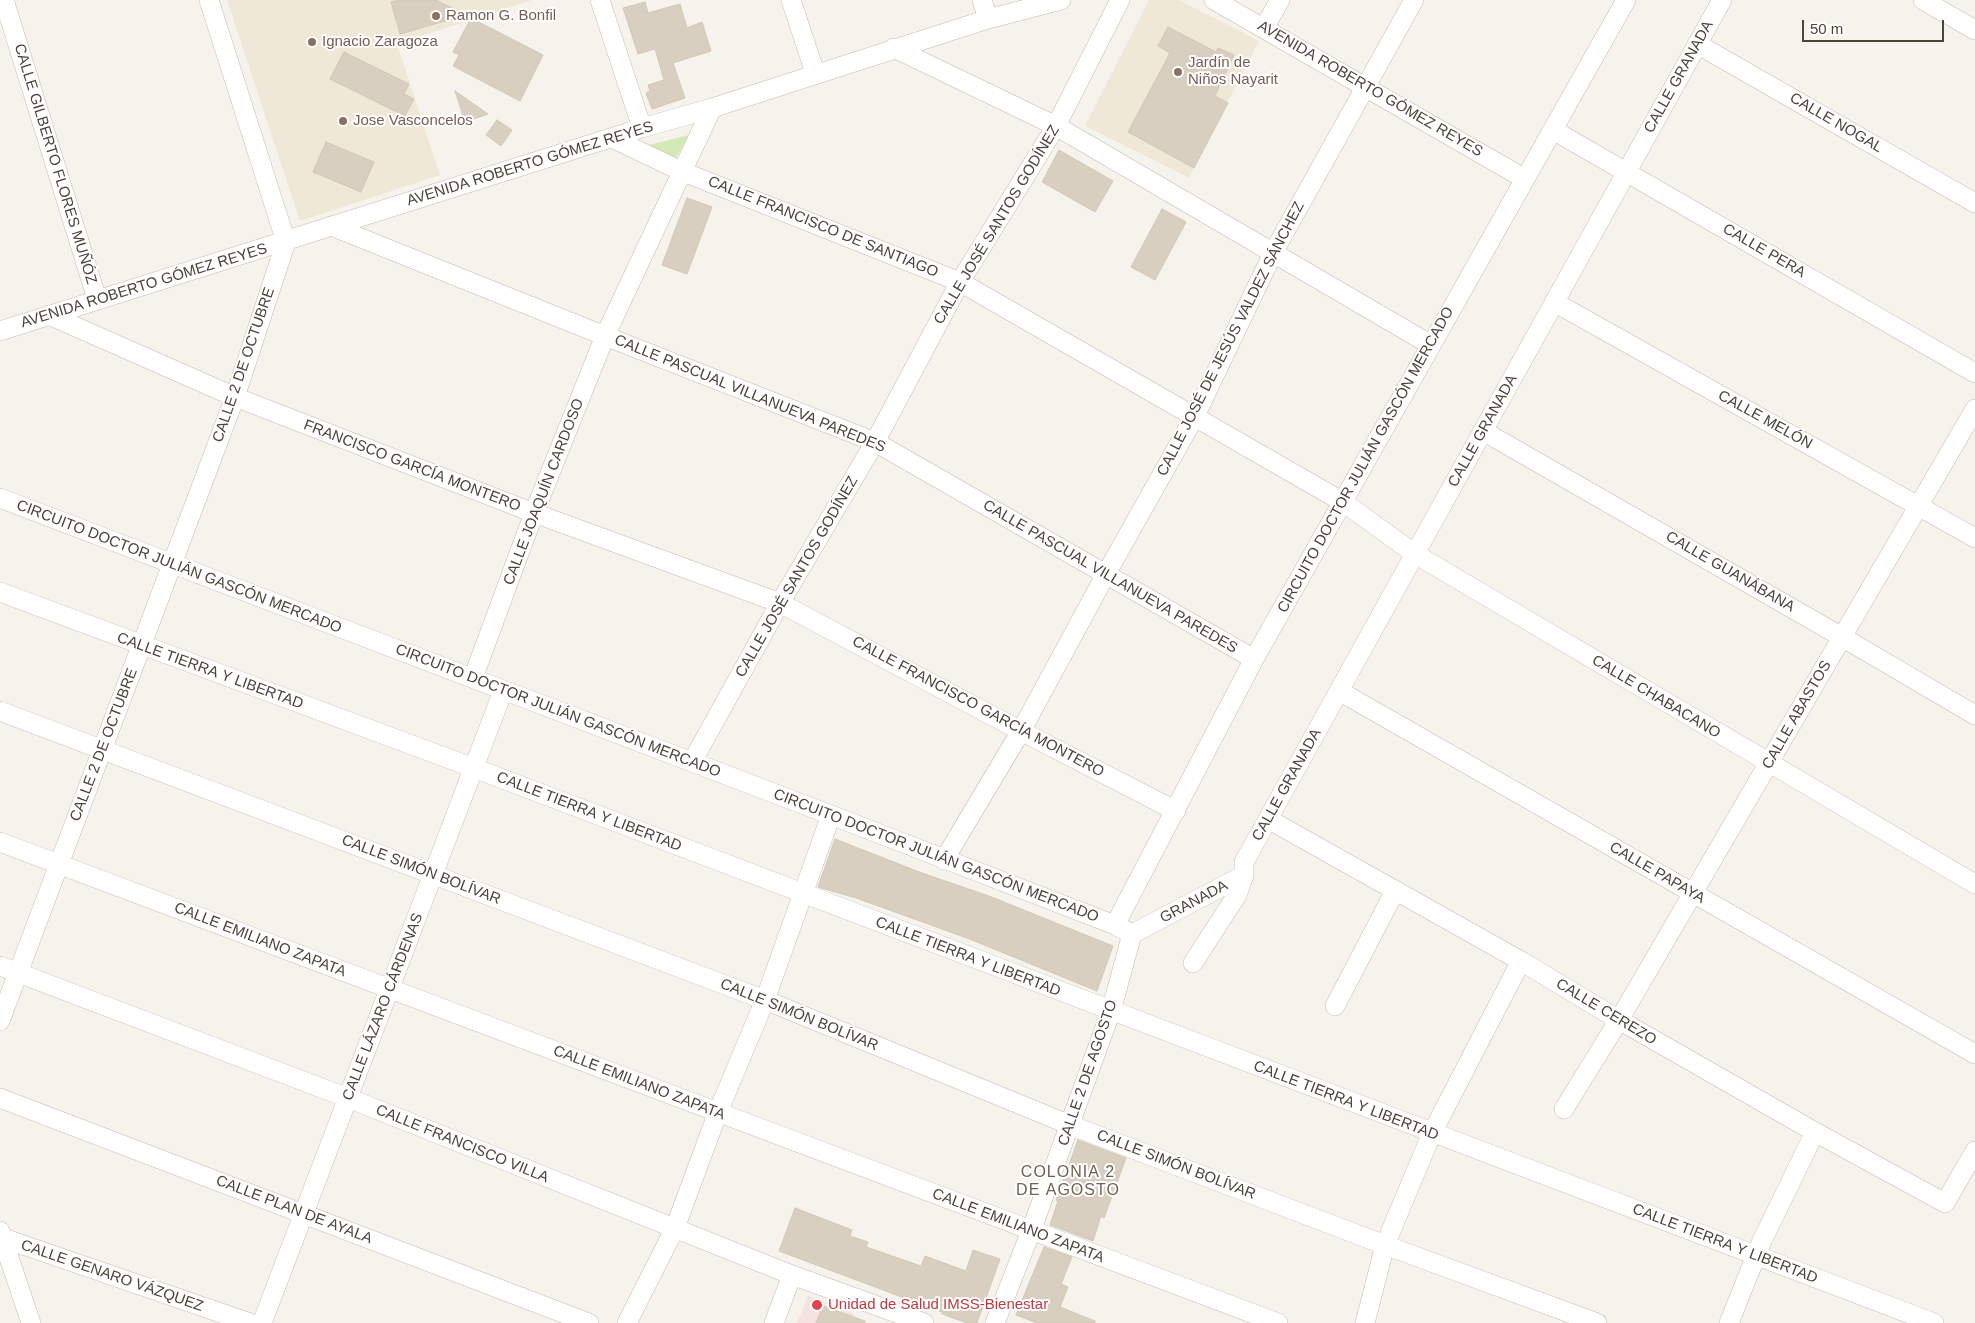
<!DOCTYPE html>
<html>
<head>
<meta charset="utf-8">
<style>
	body { margin:0 }
	#map { position:relative; width:1975px; height:1323px; overflow:hidden; background:#f6f3ec; font-family:Arial,sans-serif }
	canvas { display:block }
	.scale { position:absolute; left:1802px; top:20px; width:142px; height:22px; box-sizing:border-box; border:2px solid #4b4439; border-top:0; padding-left:6px; font-size:15px; line-height:18px; white-space:nowrap; color:#4b4439; -webkit-text-stroke:4px #fff; paint-order:stroke }
</style>
</head>
<body>
<div id="map">
<canvas width="1975" height="1323"></canvas>
<div class="scale">50 m</div>
</div>
<script>
const context = document.querySelector('canvas').getContext('2d');
context.lineJoin = 'round';
function paint(path, color) { context.fillStyle = color; context.fill(path, 'evenodd'); }
const shape = rows => new Path2D(rows.map(r => 'M' + r).join(''));
function strokePath(path, color, width, dash) { context.strokeStyle = color; context.lineWidth = width; context.lineCap = dash ? 'butt' : 'round'; context.setLineDash(dash || []); context.stroke(path); }
function write(font, color, halo, rows, align = 'center') {
  context.font = font + ' Arial,sans-serif'; context.lineWidth = 4; context.setLineDash([]); context.textBaseline = 'middle'; context.strokeStyle = halo; context.fillStyle = color; for (const [text, x, y, turn = 0] of rows) {
    context.save(); context.translate(x, y); context.rotate((+turn || 0) * Math.PI / 180); context.textAlign = isNaN(turn) ? turn : align; if (halo) context.strokeText(text, 0, 0); context.fillText(text, 0, 0); context.restore();
  }
}
const education = shape([
	[227,0,532,0,397,44,440,175,300,221],
	[1149,0,1179,0,1259,41,1189,178,1085,126]
]);
const medical = shape([
	[808,1296,854,1314,851,1323,797,1323]
]);
const green = shape([
	[689,135,676,158,649,145]
]);
const building = shape([
	[399,0,436,0,466,15,400,34,391,2,399,0],
	[645,2,648,13,680,4,687,28,702,22,711,51,673,63,685,98,652,109,646,93,650,91,648,85,664,80,655,49,638,54,623,8,645,2],
	[471,18,543,55,520,101,453,66,459,55,453,52,471,18],
	[1168,27,1216,52,1218,48,1234,55,1215,96,1228,103,1194,168,1128,132,1170,53,1158,46,1168,27],
	[344,52,409,84,404,94,414,99,405,116,330,79,344,52],
	[455,91,488,114,465,122,455,91],
	[497,120,512,130,501,146,486,135,497,120],
	[326,142,374,162,361,192,313,172,326,142],
	[1059,150,1113,181,1095,212,1042,182,1059,150],
	[687,198,712,207,687,274,662,265,687,198],
	[1162,209,1186,222,1155,280,1131,267,1162,209],
	[835,839,922,873,989,896,1113,946,1097,991,967,938,856,898,818,887,835,839],
	[1078,1140,1126,1158,1104,1218,1101,1216,1093,1241,1050,1225,1058,1201,1056,1200,1078,1140],
	[795,1208,852,1230,850,1236,868,1242,866,1247,921,1266,925,1256,966,1271,973,1250,1000,1259,977,1323,967,1323,942,1314,942,1312,779,1251,795,1208],
	[1044,1247,1072,1257,1061,1284,1068,1287,1060,1307,1095,1321,1095,1323,1037,1323,1016,1315,1044,1247],
	[823,1306,865,1321,865,1323,816,1323,823,1306]
]);
const minor = shape([
	[4,0,97,299],
	[600,0,642,128],
	[791,0,815,73],
	[982,0,988,19],
	[1214,0,1525,179],
	[1923,0,1975,30],
	[1264,28,1280,0],
	[1697,44,1975,203],
	[894,48,1056,126,1431,345],
	[1553,130,1975,373],
	[612,138,681,171,960,282,1343,502,1415,554,1975,884],
	[331,226,605,336,875,442,1254,659],
	[1554,302,1975,538],
	[49,315,235,397,534,513,780,603,1021,731,1176,811],
	[0,331,642,128,712,108,988,19,1061,0],
	[1483,431,1842,637,1975,715],
	[0,498,831,815,1115,925,1132,934],
	[0,592,474,768,1934,1323],
	[473,678,534,513,605,336,712,108],
	[1339,691,1975,1054],
	[0,711,765,1000,1070,1125,1385,1245,1597,1323],
	[692,762,780,603,875,442,960,282,1056,126,1120,0],
	[1268,819,1521,961,1619,1020,1815,1132,1945,1203,1975,1151],
	[0,842,1278,1323],
	[944,860,1021,731,1106,574,1195,416,1273,253,1414,0],
	[1115,925,1254,659,1626,0],
	[1132,934,1244,875,1244,862,1268,819,1722,0],
	[1193,963,1237,895,1244,875],
	[0,966,348,1098,792,1275,924,1323],
	[1335,1006,1395,891],
	[0,1021,235,397,286,242,209,0],
	[0,1098,589,1323],
	[1564,1109,1619,1020,1975,409],
	[0,1231,31,1323],
	[3,1238,250,1323],
	[262,1323,503,691],
	[627,1323,675,1228,718,1112,765,1000,831,815],
	[774,1323,792,1275],
	[995,1323,1031,1231,1111,1011,1132,934],
	[1365,1323,1385,1245,1432,1133,1521,961],
	[1729,1323,1761,1243,1815,1132]
]);
const markers = [
	[436,16,5,"#8d6e63"],
	[312,42,5,"#8d6e63"],
	[1178,72,5,"#8d6e63"],
	[343,121,5,"#8d6e63"],
	[817,1305,6,"#e0444e"]
];
const educationNames = [
	["Ramon G. Bonfil",446,16],
	["Ignacio Zaragoza",322,42],
	["Jardín de",1188,63],
	["Niños Nayarit",1188,80],
	["Jose Vasconcelos",353,121]
];
const streetNames = [
	["CALLE GRANADA",1679,77,-61],
	["AVENIDA ROBERTO GÓMEZ REYES",1370,89,30],
	["CALLE NOGAL",1836,123,30],
	["CALLE GILBERTO FLORES MUÑÓZ",55,164,73],
	["AVENIDA ROBERTO GÓMEZ REYES",530,164,-17],
	["CALLE JOSÉ SANTOS GODÍNEZ",997,225,-59],
	["CALLE FRANCISCO DE SANTIAGO",823,227,22],
	["CALLE PERA",1764,251,30],
	["AVENIDA ROBERTO GÓMEZ REYES",144,286,-17],
	["CALLE JOSÉ DE JESÚS VALDEZ SÁNCHEZ",1231,339,-63],
	["CALLE 2 DE OCTUBRE",244,365,-71],
	["CALLE PASCUAL VILLANUEVA PAREDES",750,394,22],
	["CALLE MELÓN",1765,420,29],
	["CALLE GRANADA",1483,431,-61],
	["CIRCUITO DOCTOR JULIÁN GASCÓN MERCADO",1366,460,-61],
	["FRANCISCO GARCÍA MONTERO",412,466,21],
	["CALLE JOAQUÍN CARDOSO",544,492,-69],
	["CIRCUITO DOCTOR JULIÁN GASCÓN MERCADO",179,567,21],
	["CALLE GUANÁBANA",1730,572,30],
	["CALLE JOSÉ SANTOS GODÍNEZ",797,577,-60],
	["CALLE PASCUAL VILLANUEVA PAREDES",1110,577,30],
	["CALLE TIERRA Y LIBERTAD",210,671,20],
	["CALLE CHABACANO",1656,697,31],
	["CALLE FRANCISCO GARCÍA MONTERO",978,707,28],
	["CIRCUITO DOCTOR JULIÁN GASCÓN MERCADO",558,711,21],
	["CALLE ABASTOS",1797,715,-60],
	["CALLE 2 DE OCTUBRE",104,745,-69],
	["CALLE GRANADA",1287,785,-61],
	["CALLE TIERRA Y LIBERTAD",589,812,21],
	["CIRCUITO DOCTOR JULIÁN GASCÓN MERCADO",936,856,21],
	["CALLE SIMÓN BOLÍVAR",421,870,21],
	["CALLE PAPAYA",1657,873,30],
	["GRANADA",1194,902,-28],
	["CALLE EMILIANO ZAPATA",260,940,21],
	["CALLE TIERRA Y LIBERTAD",968,957,21],
	["CALLE LÁZARO CÁRDENAS",383,1007,-69],
	["CALLE CEREZO",1606,1012,31],
	["CALLE SIMÓN BOLÍVAR",799,1015,22],
	["CALLE 2 DE AGOSTO",1088,1073,-71],
	["CALLE EMILIANO ZAPATA",639,1083,21],
	["CALLE TIERRA Y LIBERTAD",1346,1101,21],
	["CALLE FRANCISCO VILLA",462,1144,22],
	["CALLE SIMÓN BOLÍVAR",1176,1165,21],
	["CALLE PLAN DE AYALA",294,1210,21],
	["CALLE EMILIANO ZAPATA",1018,1226,21],
	["CALLE TIERRA Y LIBERTAD",1725,1244,21],
	["CALLE GENARO VÁZQUEZ",112,1276,19]
];
const healthNames = [
	["Unidad de Salud IMSS-Bienestar",828,1305]
];
const neighbourhoodNames = [
	["COLONIA 2",1068,1173],
	["DE AGOSTO",1068,1191]
];
paint(education, '#efe8d6');
paint(medical, '#f6e3e0');
paint(green, '#d2eab5');
paint(building, '#d8cfc1');
strokePath(building, '#d3c7b4', 1);
strokePath(minor, '#c2bbae', 20);
strokePath(minor, '#fff', 19);
for (const [x, y, r, color] of markers) { const dot = new Path2D(); dot.arc(x, y, r, 0, 2 * Math.PI); context.fillStyle = color; context.fill(dot); strokePath(dot, '#fff', 2); }
write('15px', '#785e54', '#fff', educationNames, 'left');
write('15px', '#4b4439', '#fff', streetNames);
write('15px', '#be3a42', '#fff', healthNames, 'left');
context.letterSpacing = '1px';
write('16px', '#6e6250', '#fff', neighbourhoodNames);
context.letterSpacing = '0px';
</script>
</body>
</html>
